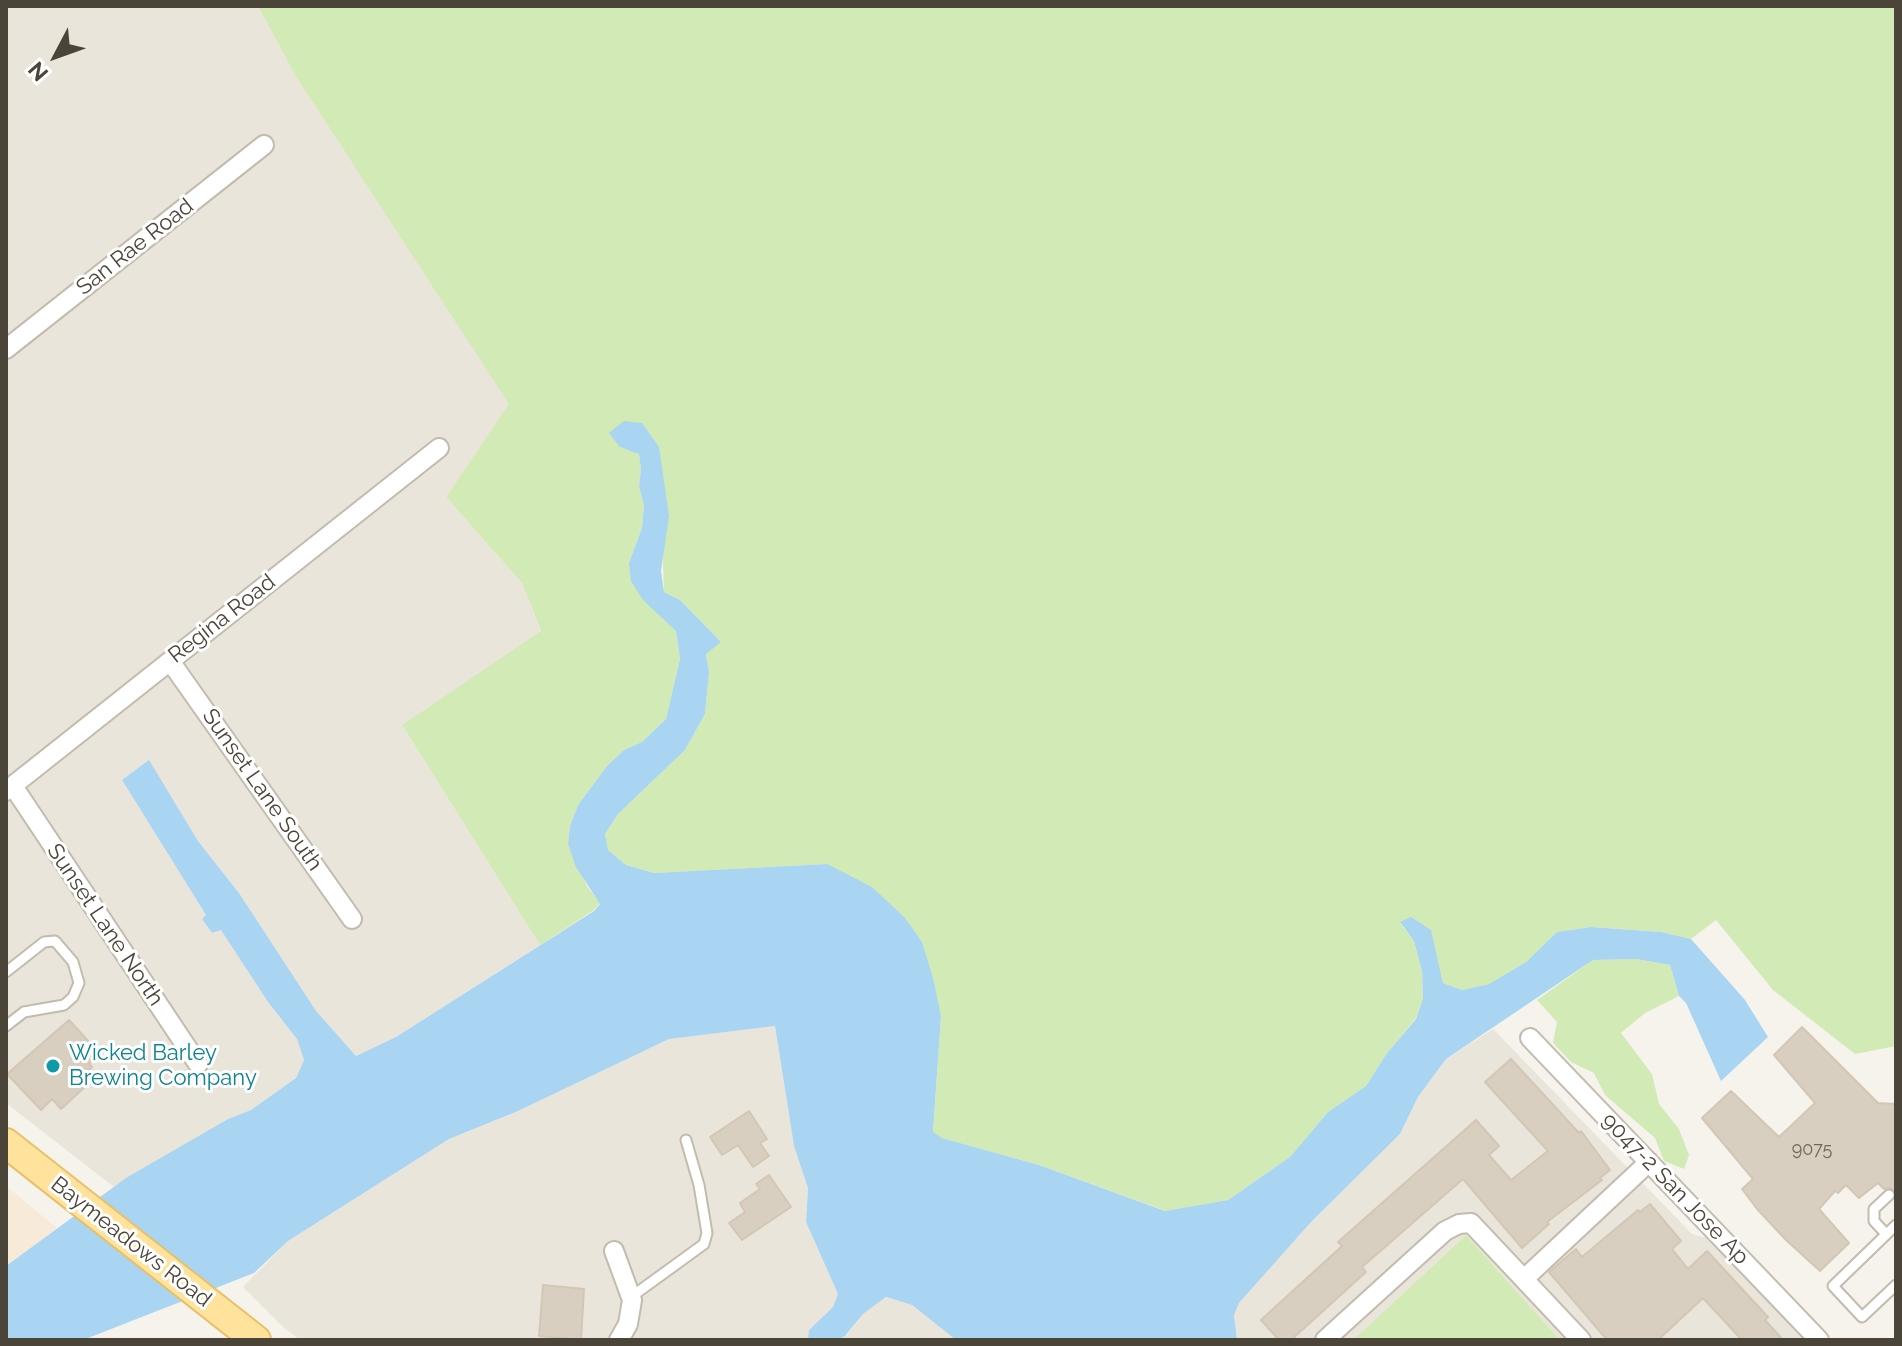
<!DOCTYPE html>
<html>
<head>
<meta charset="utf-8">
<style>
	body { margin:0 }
	#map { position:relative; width:1902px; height:1346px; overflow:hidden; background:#f6f3ec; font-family:Raleway,sans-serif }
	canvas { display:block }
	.frame { position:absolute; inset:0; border:8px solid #4b4439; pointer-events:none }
	.north { position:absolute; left:16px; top:16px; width:80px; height:80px; -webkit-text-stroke:6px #fff; paint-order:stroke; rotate:229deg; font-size:22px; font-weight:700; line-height:32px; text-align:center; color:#4b4439 }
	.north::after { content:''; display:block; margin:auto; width:28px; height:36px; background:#4b4439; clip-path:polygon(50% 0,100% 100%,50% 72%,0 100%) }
</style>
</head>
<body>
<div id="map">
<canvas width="1902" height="1346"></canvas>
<div class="frame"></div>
<div class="north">N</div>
</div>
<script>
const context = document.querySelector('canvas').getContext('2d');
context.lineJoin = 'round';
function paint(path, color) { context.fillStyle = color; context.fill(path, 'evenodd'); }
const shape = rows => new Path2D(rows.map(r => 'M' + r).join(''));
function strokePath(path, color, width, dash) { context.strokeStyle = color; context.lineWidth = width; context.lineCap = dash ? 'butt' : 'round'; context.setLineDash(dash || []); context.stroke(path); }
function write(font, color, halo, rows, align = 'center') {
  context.font = font + ' Raleway,sans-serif'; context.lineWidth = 6; context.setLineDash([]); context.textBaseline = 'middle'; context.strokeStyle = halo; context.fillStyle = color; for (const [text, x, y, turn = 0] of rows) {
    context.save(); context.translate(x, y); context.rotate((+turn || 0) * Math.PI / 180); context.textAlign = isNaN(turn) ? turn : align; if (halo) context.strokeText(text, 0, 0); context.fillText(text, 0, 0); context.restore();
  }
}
const residential = shape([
	[6,6,258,6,295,75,510,404,446,497,522,583,541,632,402,725,540,945,396,1037,356,1056,316,1012,239,893,198,841,149,761,122,780,206,915,202,919,212,933,221,929,268,1002,297,1039,304,1060,296,1078,251,1110,228,1119,114,1187,6,1103],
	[775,1026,794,1146,808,1188,806,1222,838,1294,833,1307,809,1330,809,1340,300,1340,283,1327,243,1287,288,1241,449,1139,518,1111,669,1039],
	[1493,1029,1692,1234,1710,1239,1804,1340,1560,1340,1466,1235,1353,1340,1237,1340,1234,1315,1239,1303,1312,1221,1400,1134,1418,1097,1446,1059],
	[886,1297,912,1305,956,1340,838,1340,846,1336,863,1314]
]);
const commercial = shape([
	[6,1186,57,1228,6,1266]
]);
const green = shape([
	[258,6,1896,6,1896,1046,1855,1054,1773,990,1716,920,1691,939,1661,932,1591,927,1557,932,1526,962,1489,984,1462,990,1443,983,1431,931,1400,923,1414,941,1422,971,1423,998,1416,1018,1387,1053,1366,1086,1328,1112,1290,1157,1228,1200,1166,1211,1039,1165,942,1138,933,1133,941,1016,922,942,827,864,654,873,626,865,608,850,605,834,618,814,685,750,705,714,709,672,706,653,721,642,680,600,664,592,659,447,620,447,639,453,641,469,639,486,644,506,642,528,629,563,676,631,680,659,666,719,642,742,624,750,607,766,578,805,570,826,568,844,587,886,600,903,594,910,540,945,402,725,541,631,522,583,446,497,509,404,295,75],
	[1636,959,1670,965,1679,996,1645,1013,1621,1033,1652,1074,1659,1104,1679,1129,1689,1155,1684,1169,1664,1161,1655,1138,1605,1095,1594,1073,1571,1062,1553,1043,1557,1022,1537,1000,1593,960],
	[1466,1235,1560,1340,1353,1340]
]);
const water = shape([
	[624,421,642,423,659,447,669,516,661,571,664,592,680,600,721,642,706,654,709,672,705,714,685,750,618,814,605,834,608,850,626,865,654,873,827,864,872,887,905,918,922,942,933,978,941,1016,933,1132,942,1138,1039,1165,1165,1211,1228,1200,1290,1157,1328,1112,1366,1086,1387,1053,1416,1019,1423,998,1422,971,1414,941,1400,922,1411,917,1431,930,1443,983,1462,990,1489,984,1526,962,1557,932,1591,927,1661,932,1691,939,1745,1000,1768,1037,1721,1081,1686,1003,1679,996,1670,965,1636,959,1593,960,1446,1059,1418,1097,1400,1134,1312,1221,1239,1303,1234,1315,1237,1340,956,1340,912,1305,886,1297,863,1314,845,1336,838,1340,808,1340,809,1330,833,1307,838,1294,806,1222,808,1188,794,1146,775,1026,669,1039,518,1111,449,1139,288,1241,254,1273,83,1340,6,1340,6,1266,126,1178,228,1119,251,1110,296,1078,304,1060,297,1039,268,1002,221,930,212,933,202,919,206,915,122,780,149,760,198,841,239,893,316,1011,356,1056,396,1037,594,911,600,904,576,867,568,844,570,826,578,805,607,766,624,750,642,742,666,719,680,659,676,631,643,600,631,581,629,563,642,528,644,506,639,486,641,469,639,454,620,447,609,433]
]);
const building = shape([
	[69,1020,100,1054,89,1064,92,1067,81,1077,88,1084,61,1109,52,1099,41,1110,7,1074,69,1020],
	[1802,1027,1878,1103,1896,1104,1896,1193,1890,1188,1884,1189,1878,1183,1859,1198,1846,1185,1838,1193,1835,1191,1819,1209,1849,1243,1820,1271,1786,1240,1757,1209,1742,1189,1753,1179,1702,1118,1731,1091,1779,1137,1815,1103,1774,1055,1802,1027],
	[1511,1059,1579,1133,1581,1131,1610,1170,1600,1178,1602,1180,1547,1222,1549,1224,1522,1248,1463,1179,1362,1267,1366,1272,1291,1340,1279,1340,1261,1320,1342,1246,1338,1242,1476,1120,1499,1146,1489,1155,1511,1180,1548,1151,1485,1082,1511,1059],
	[749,1111,767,1139,760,1143,769,1156,753,1167,738,1145,722,1155,710,1137,749,1111],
	[769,1175,791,1207,742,1240,729,1223,745,1212,740,1203,760,1189,756,1184,769,1175],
	[1650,1204,1681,1241,1672,1249,1688,1269,1707,1251,1768,1317,1765,1320,1783,1340,1742,1340,1703,1298,1658,1340,1608,1340,1602,1334,1549,1272,1576,1249,1582,1257,1638,1210,1640,1212,1650,1204],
	[543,1285,584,1289,581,1340,539,1336,543,1285]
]);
const lane = shape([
	[6,972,44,942,55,941,73,962,79,983,73,997,64,1005,24,1012,6,1026],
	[1896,1225,1833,1286,1862,1317,1896,1285],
	[1886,1234,1874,1221,1874,1209,1889,1195],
	[631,1297,704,1244,707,1233,699,1185,686,1140]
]);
const street = shape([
	[6,349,264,145],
	[170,661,352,919],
	[13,786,198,1064],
	[6,791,439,448],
	[1530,1038,1819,1340],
	[614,1251,632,1300,628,1324,619,1340],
	[1525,1278,1649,1162],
	[1325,1340,1445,1231,1459,1224,1471,1223,1581,1340]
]);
const primary = shape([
	[6,1143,256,1340]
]);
const markers = [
	[53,1066,8,"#0f9aa8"]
];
const numberNames = [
	["9075",1812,1150]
];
const streetNames = [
	["San Rae Road",135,247,-38],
	["Regina Road",222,619,-38],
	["Sunset Lane South",262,790,55],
	["Sunset Lane North",105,925,56],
	["9047-2 San Jose Ap",1675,1189,46],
	["Baymeadows Road",131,1242,38]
];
const cultureNames = [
	["Wicked Barley",69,1053],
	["Brewing Company",69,1078]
];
paint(residential, '#eae5da');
paint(commercial, '#f7ead8');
paint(green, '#d2eab5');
paint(water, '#a9d4f2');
paint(building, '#d8cfc1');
strokePath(building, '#d3c7b4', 2);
strokePath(lane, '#c2bbae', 13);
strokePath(street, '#c2bbae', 22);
strokePath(primary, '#e6c16a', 32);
strokePath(lane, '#fff', 9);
strokePath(street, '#fff', 18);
strokePath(primary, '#ffe39c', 28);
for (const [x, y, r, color] of markers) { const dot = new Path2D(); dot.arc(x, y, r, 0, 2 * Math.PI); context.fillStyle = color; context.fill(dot); strokePath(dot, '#fff', 3); }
write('18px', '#6e675b', null, numberNames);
write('22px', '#4b4439', '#fff', streetNames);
write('22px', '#0d838f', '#fff', cultureNames, 'left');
</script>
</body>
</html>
